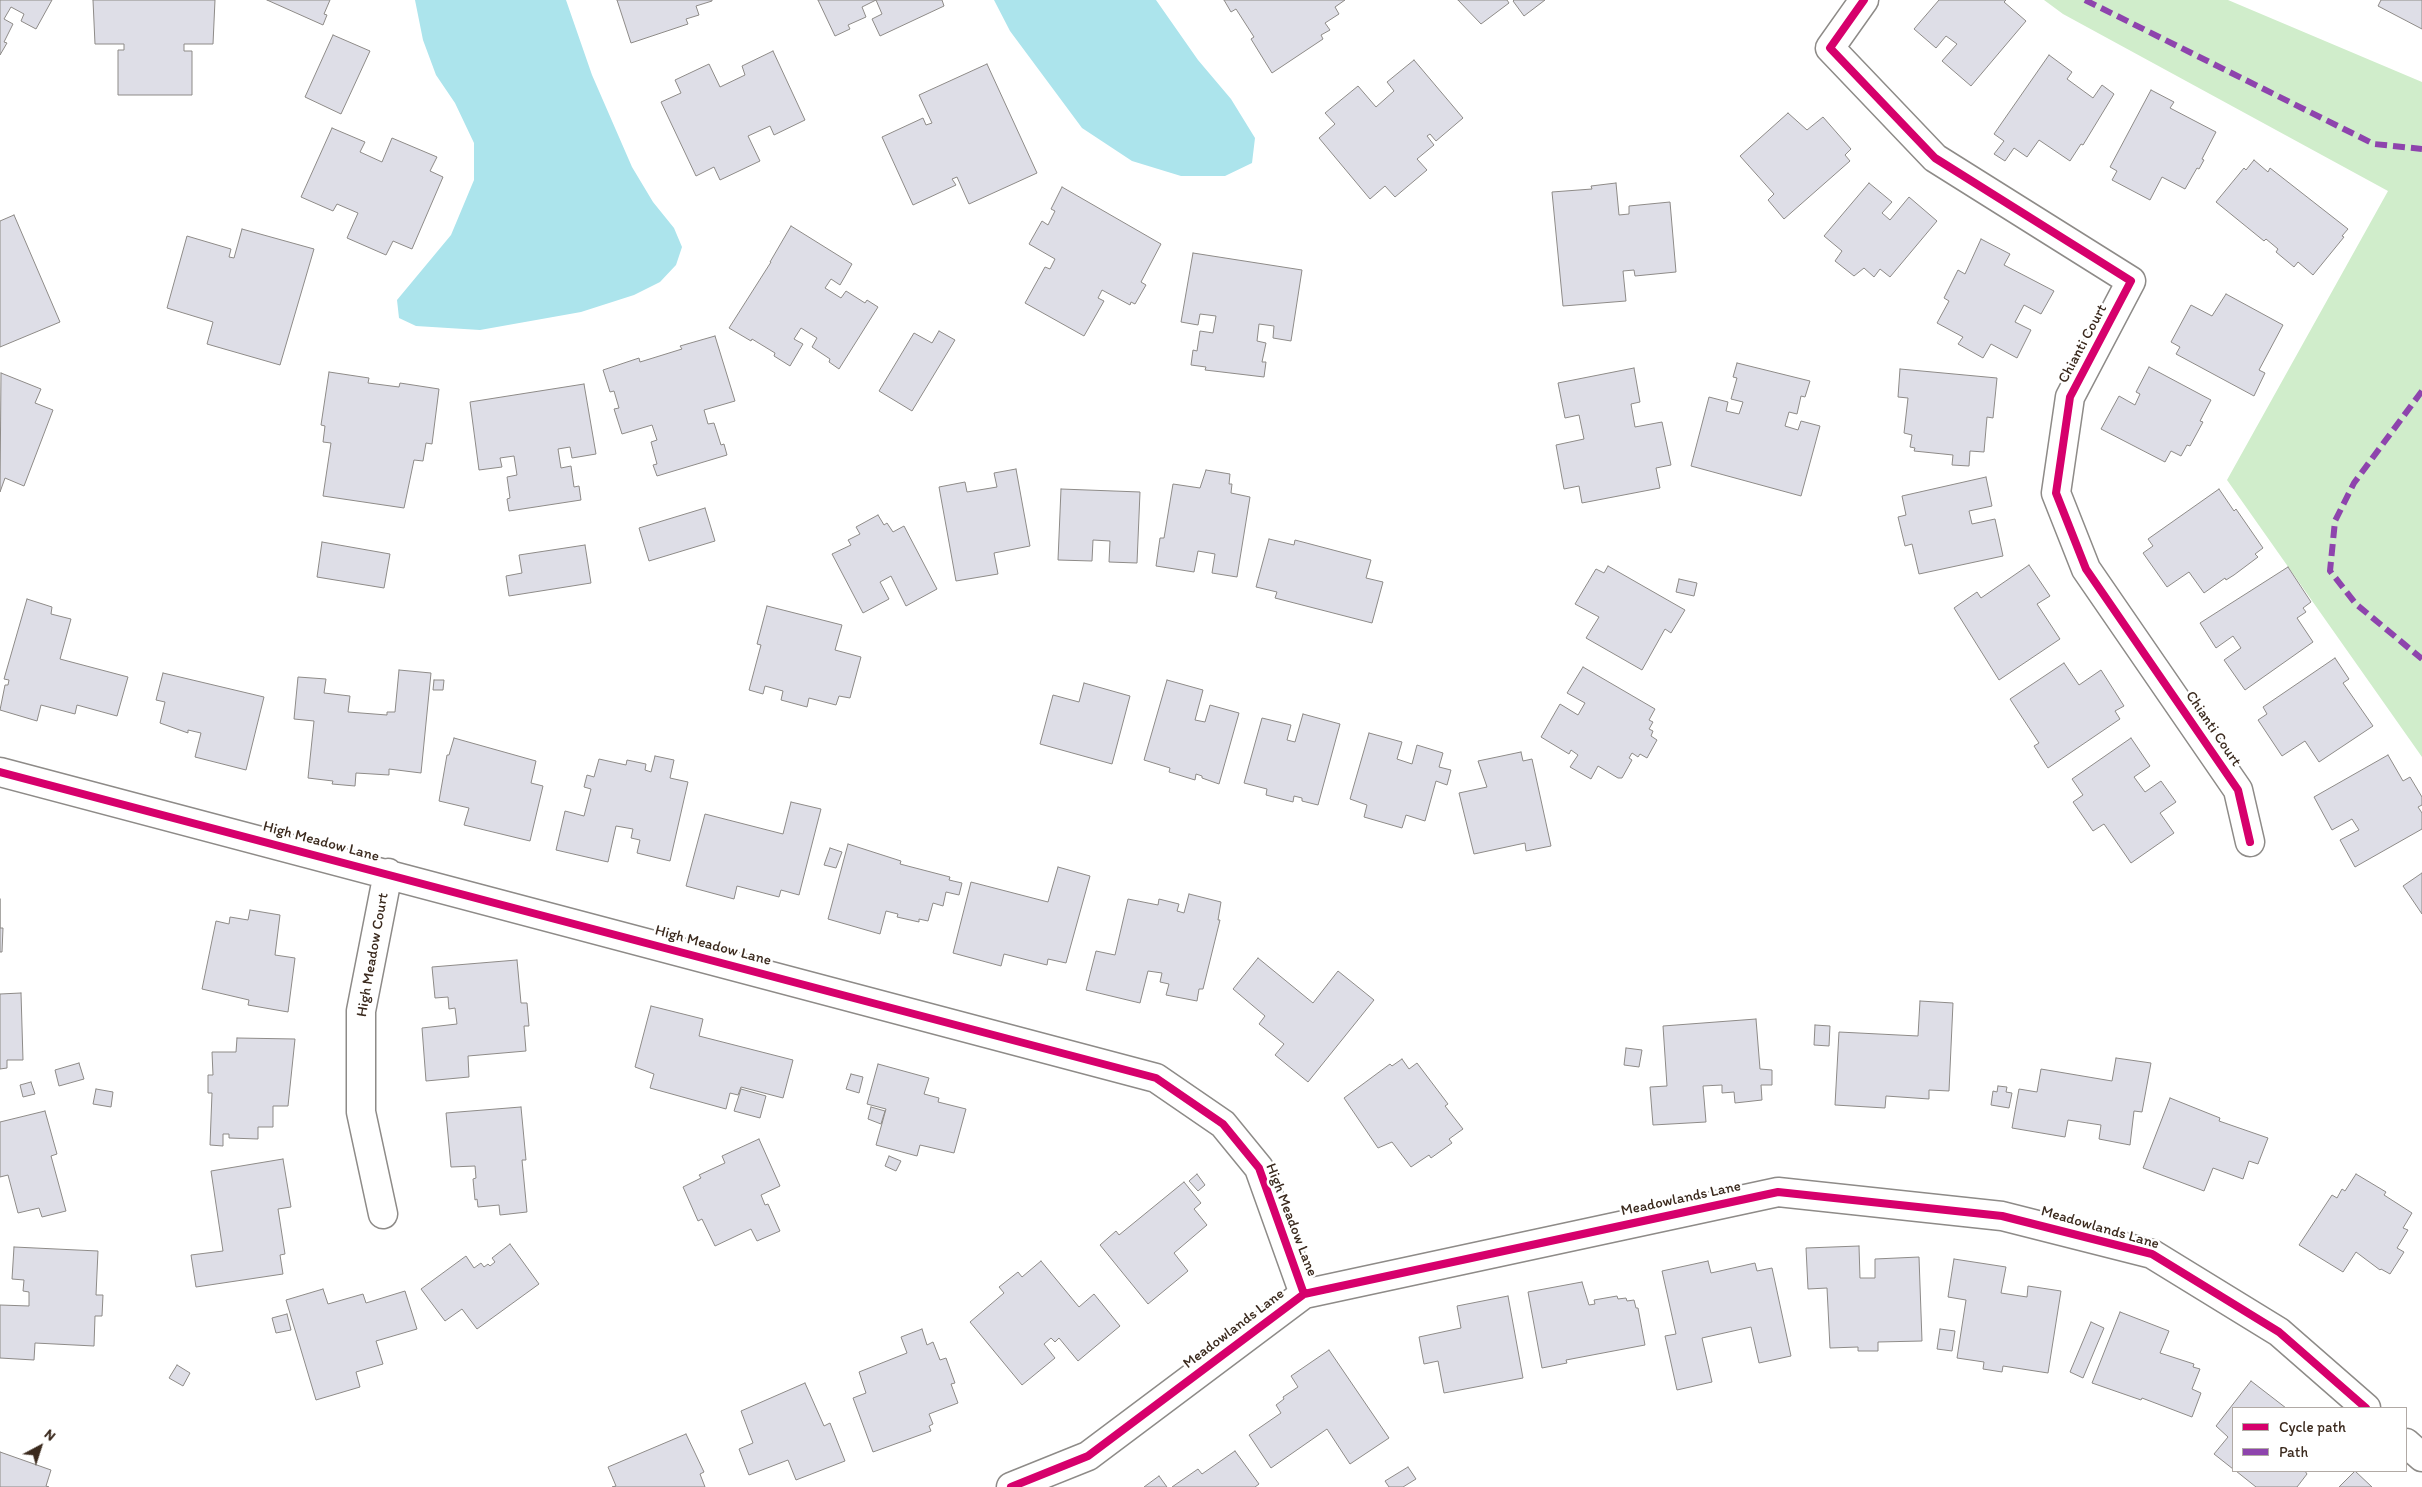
<!DOCTYPE html>
<html>
<head>
<meta charset="utf-8">
<style>
	body { margin:0 }
	#map { position:relative; width:2422px; height:1487px; overflow:hidden; background:#fff; font-family:Itim,sans-serif }
	canvas { display:block }
	.legend { position:absolute; left:2232px; top:1407px; width:175px; height:65px; box-sizing:border-box; background:#fff; border:1px solid #b1aaa5; margin:0; padding:6px 9px; list-style:none; font-size:15px; color:#3b2a1e }
	.legend li { display:flex; align-items:center; gap:10px; height:25px }
	.legend b { width:25px; border:1px solid #b1aaa5 }
	.north { position:absolute; left:15px; top:1422px; width:50px; height:50px; -webkit-text-stroke:4px #fff; paint-order:stroke; rotate:40deg; font-size:14px; font-weight:700; line-height:20px; text-align:center; color:#3b2a1e }
	.north::after { content:''; display:block; margin:auto; width:18px; height:22px; background:#3b2a1e; clip-path:polygon(50% 0,100% 100%,50% 72%,0 100%) }
</style>
</head>
<body>
<div id="map">
<canvas width="2422" height="1487"></canvas>
<ul class="legend">
<li><b style="height:6px;background:#d6006c"></b>Cycle path</li>
<li><b style="height:6px;background:#8e44ad"></b>Path</li>
</ul>
<div class="north">N</div>
</div>
<script>
const context = document.querySelector('canvas').getContext('2d');
context.lineJoin = 'round';
function paint(path, color) { context.fillStyle = color; context.fill(path, 'evenodd'); }
const shape = rows => new Path2D(rows.map(r => 'M' + r).join(''));
function strokePath(path, color, width, dash) { context.strokeStyle = color; context.lineWidth = width; context.lineCap = dash ? 'butt' : 'round'; context.setLineDash(dash || []); context.stroke(path); }
function write(font, color, halo, rows, align = 'center') {
  context.font = font + ' Itim,sans-serif'; context.lineWidth = 5; context.setLineDash([]); context.textBaseline = 'middle'; context.strokeStyle = halo; context.fillStyle = color; for (const [text, x, y, turn = 0] of rows) {
    context.save(); context.translate(x, y); context.rotate((+turn || 0) * Math.PI / 180); context.textAlign = isNaN(turn) ? turn : align; if (halo) context.strokeText(text, 0, 0); context.fillText(text, 0, 0); context.restore();
  }
}
const green = shape([
	[2044,0,2228,0,2422,82,2422,757,2227,480,2388,191,2063,14]
]);
const water = shape([
	[415,0,566,0,592,75,632,167,653,202,674,228,682,247,676,265,660,282,634,295,581,312,480,330,416,326,399,318,397,300,451,235,474,180,474,143,455,103,436,75,423,40],
	[994,0,1156,0,1198,60,1231,99,1255,138,1252,163,1225,176,1181,176,1132,161,1082,128,1010,31]
]);
const building = shape([
	[0,0,52,0,36,29,21,21,24,14,11,7,4,19,13,24,4,42,7,43,0,55,0,0],
	[93,0,215,0,213,44,184,44,184,51,192,51,192,95,118,95,118,50,124,50,124,44,95,44,93,0],
	[267,0,330,0,324,14,327,15,323,25,267,0],
	[617,0,712,0,712,1,696,6,699,15,686,19,688,24,631,43,617,0],
	[818,0,942,0,944,6,880,36,872,19,882,14,876,0,862,7,866,17,848,25,850,29,835,36,818,0],
	[1224,0,1345,0,1335,7,1339,14,1325,23,1330,30,1321,35,1323,39,1272,73,1251,39,1254,37,1236,9,1231,12,1224,0],
	[1458,0,1507,0,1509,3,1481,24,1458,0],
	[1514,0,1545,0,1524,16,1513,1,1514,0],
	[1939,0,2006,0,2004,2,2026,21,1971,86,1942,61,1957,44,1946,36,1936,48,1914,29,1939,0],
	[2381,0,2422,0,2422,29,2378,6,2381,0],
	[333,35,370,51,341,114,305,97,333,35],
	[773,51,805,120,774,135,770,126,748,136,760,161,720,180,714,167,696,176,661,102,681,93,675,80,709,64,720,87,745,75,742,66,773,51],
	[2049,55,2072,72,2067,79,2093,98,2102,85,2114,94,2083,145,2081,144,2070,161,2039,140,2027,157,2014,148,2005,161,1994,154,2004,141,1994,134,2049,55],
	[1414,60,1463,118,1436,141,1430,134,1427,136,1434,145,1417,159,1427,170,1395,197,1385,186,1370,199,1319,138,1335,124,1325,113,1358,86,1376,107,1394,91,1387,82,1414,60],
	[987,64,1037,173,969,204,957,177,952,179,956,185,913,205,882,137,923,118,926,125,932,123,919,95,987,64],
	[2151,90,2174,102,2170,108,2216,132,2202,159,2204,160,2199,169,2197,168,2185,189,2162,177,2150,200,2112,180,2117,171,2110,167,2151,90],
	[1788,113,1807,130,1823,117,1851,149,1845,155,1850,161,1784,219,1768,200,1774,194,1740,156,1788,113],
	[332,128,365,142,360,152,382,162,392,138,437,157,430,171,443,177,412,249,393,241,386,255,347,238,358,213,337,204,333,211,301,197,332,128],
	[2254,160,2268,172,2270,168,2348,229,2342,236,2344,237,2313,275,2298,262,2294,267,2276,252,2278,249,2266,239,2264,241,2216,202,2244,168,2246,170,2254,160],
	[1616,183,1619,215,1629,214,1629,206,1670,202,1676,272,1635,276,1634,270,1623,271,1626,301,1563,306,1552,192,1592,189,1591,186,1616,183],
	[1869,183,1892,202,1882,213,1890,220,1909,197,1937,221,1890,277,1880,269,1874,277,1864,268,1854,276,1835,261,1842,251,1824,236,1869,183],
	[1062,187,1161,244,1141,282,1146,285,1135,304,1131,302,1130,305,1102,290,1098,298,1104,301,1084,336,1025,303,1045,267,1050,269,1055,259,1029,244,1042,221,1048,225,1055,211,1051,209,1062,187],
	[14,215,60,322,0,347,0,221,14,215],
	[791,226,852,264,840,285,831,279,825,288,841,298,846,291,865,303,867,300,878,307,839,369,829,362,830,359,812,347,817,338,801,328,794,339,803,344,790,366,774,356,775,353,752,339,751,341,729,328,771,262,770,262,791,226],
	[242,229,314,249,280,365,207,344,213,322,167,308,187,236,231,249,229,257,234,258,242,229],
	[1981,239,2010,254,2004,265,2054,291,2041,314,2024,305,2015,322,2031,330,2017,358,1991,344,1983,358,1958,344,1963,337,1937,323,1949,301,1944,298,1958,270,1965,274,1981,239],
	[1193,253,1302,270,1291,341,1273,338,1274,326,1259,324,1257,341,1266,343,1262,362,1266,362,1264,377,1205,370,1206,367,1191,365,1193,350,1197,351,1200,331,1213,333,1216,316,1200,314,1198,325,1181,322,1193,253],
	[2226,294,2283,325,2259,370,2265,373,2254,396,2176,354,2180,347,2171,342,2191,305,2212,316,2226,294],
	[939,331,955,340,912,411,879,391,914,333,932,343,939,331],
	[715,336,735,401,704,410,708,424,714,423,721,445,724,444,727,455,657,476,653,465,657,464,651,442,657,440,652,425,622,434,614,409,619,408,614,391,610,392,603,370,639,358,640,362,682,349,680,346,715,336],
	[1737,363,1810,381,1805,397,1801,396,1797,414,1789,412,1785,426,1798,430,1801,421,1820,426,1801,496,1691,466,1709,397,1728,402,1726,411,1739,414,1743,402,1731,399,1737,378,1733,377,1737,363],
	[2149,367,2211,400,2200,421,2203,422,2190,446,2187,445,2181,456,2171,451,2165,462,2101,429,2119,396,2135,405,2140,394,2136,392,2149,367],
	[1634,368,1640,402,1631,404,1635,427,1662,422,1671,465,1656,468,1660,488,1582,503,1579,486,1564,489,1556,445,1584,439,1579,415,1565,418,1558,383,1634,368],
	[1900,369,1997,378,1993,418,1987,417,1984,452,1970,451,1969,466,1952,465,1953,455,1914,451,1915,448,1910,447,1912,435,1904,433,1908,398,1898,397,1900,369],
	[329,372,369,378,368,383,399,387,400,383,439,389,432,444,426,443,423,461,414,460,404,508,323,496,331,443,323,442,325,426,321,425,329,372],
	[1,373,41,389,35,403,53,410,24,486,5,478,0,492,1,373],
	[584,384,596,454,572,458,570,447,558,449,561,468,571,466,574,487,579,486,581,500,509,511,507,499,510,498,507,477,517,475,514,456,500,458,502,467,479,470,470,402,584,384],
	[1016,469,1030,546,994,553,998,574,956,581,939,487,965,482,967,492,997,487,994,473,1016,469],
	[1206,470,1230,474,1229,484,1232,484,1231,493,1250,497,1237,577,1212,573,1215,554,1198,551,1194,572,1156,566,1160,538,1164,538,1173,484,1200,488,1206,470],
	[1986,477,1992,506,1969,511,1972,524,1995,519,2003,556,1919,574,1912,544,1905,546,1898,517,1906,515,1902,496,1986,477],
	[1061,489,1140,492,1137,563,1109,562,1110,541,1093,540,1092,561,1058,560,1061,489],
	[2219,489,2234,511,2236,509,2263,548,2255,554,2258,557,2234,575,2226,580,2225,578,2204,593,2189,572,2167,587,2143,553,2153,546,2148,539,2219,489],
	[705,508,715,541,649,561,639,528,705,508],
	[878,515,884,525,887,523,893,532,904,526,937,589,906,606,891,576,880,582,889,599,863,613,832,554,851,545,848,540,860,534,856,527,878,515],
	[1269,539,1294,545,1295,540,1371,560,1366,578,1383,582,1372,623,1275,598,1277,592,1256,587,1269,539],
	[322,542,390,554,384,588,317,577,322,542],
	[585,545,591,583,509,596,506,576,522,573,519,555,585,545],
	[2029,565,2050,596,2037,604,2060,639,1999,680,1954,608,1977,592,1981,598,2029,565],
	[1608,566,1685,610,1671,633,1665,629,1642,670,1586,638,1599,617,1575,604,1596,569,1604,573,1608,566],
	[2288,567,2311,602,2303,608,2306,612,2297,618,2313,642,2245,690,2224,660,2241,648,2233,636,2216,648,2200,623,2288,567],
	[1679,579,1697,583,1694,596,1676,592,1679,579],
	[27,599,52,607,51,614,71,619,60,659,128,677,117,716,77,705,75,714,41,705,37,721,0,710,5,685,8,685,9,680,4,679,27,599],
	[767,606,842,625,835,650,861,657,850,698,839,696,836,705,809,698,807,707,781,700,783,691,765,686,763,694,749,690,761,645,757,644,767,606],
	[2335,658,2349,679,2343,683,2373,726,2319,762,2305,741,2282,756,2258,720,2267,714,2263,707,2335,658],
	[2064,663,2079,685,2101,670,2124,706,2115,711,2120,719,2048,768,2034,746,2039,743,2010,699,2064,663],
	[1583,667,1655,709,1649,720,1653,722,1649,729,1653,731,1651,736,1657,740,1647,758,1640,754,1638,757,1632,753,1629,758,1632,760,1622,778,1618,778,1598,766,1591,779,1570,767,1578,755,1571,750,1569,754,1541,737,1560,704,1578,715,1585,703,1567,693,1583,667],
	[399,670,431,673,421,773,389,769,389,775,356,773,355,786,332,784,333,781,308,778,314,721,294,719,298,677,326,679,324,693,350,696,348,712,387,715,387,712,395,712,399,670],
	[163,673,264,697,246,770,195,757,201,733,188,730,188,733,160,723,165,702,156,700,163,673],
	[434,680,444,680,443,690,433,690,434,680],
	[1167,680,1203,690,1195,720,1205,722,1210,705,1239,713,1219,784,1202,778,1202,776,1196,774,1195,780,1169,772,1170,768,1144,760,1167,680],
	[1084,683,1130,696,1112,764,1040,744,1053,695,1079,702,1084,683],
	[1303,714,1340,724,1318,805,1302,801,1302,798,1294,796,1293,802,1266,795,1267,789,1244,783,1262,718,1291,725,1287,740,1295,742,1303,714],
	[1369,733,1402,742,1397,759,1412,764,1417,745,1443,753,1439,767,1451,770,1447,785,1436,781,1425,821,1406,815,1402,828,1364,817,1367,805,1350,799,1369,733],
	[454,738,536,761,531,783,543,786,530,841,464,825,469,808,439,801,447,755,449,755,454,738],
	[2131,738,2150,766,2134,777,2145,792,2161,781,2176,802,2160,813,2174,833,2131,863,2104,824,2093,831,2073,802,2083,795,2072,779,2131,738],
	[1521,752,1523,761,1532,759,1551,846,1526,851,1525,843,1474,854,1459,793,1487,787,1478,761,1521,752],
	[2388,755,2403,781,2410,777,2422,797,2422,805,2418,807,2422,813,2422,829,2355,867,2340,840,2359,830,2352,819,2332,830,2314,797,2388,755],
	[655,756,674,760,670,778,688,782,670,861,637,853,640,840,631,838,633,829,616,826,608,862,556,850,565,811,584,816,591,789,584,787,587,775,594,777,599,759,626,765,627,760,646,764,645,770,651,772,655,756],
	[791,802,821,809,799,895,781,890,779,897,737,886,734,899,686,886,705,814,783,834,791,802],
	[848,844,901,861,900,864,950,877,949,880,962,883,959,895,946,892,943,906,933,903,928,921,919,919,919,922,897,917,898,914,886,911,880,934,828,919,848,844],
	[830,848,842,852,836,868,824,865,830,848],
	[1058,867,1090,876,1066,963,1048,959,1047,965,1004,954,1001,966,953,953,971,882,1048,902,1058,867],
	[2422,873,2422,914,2403,886,2422,873],
	[1189,894,1221,902,1218,920,1220,920,1203,989,1199,989,1197,1001,1166,995,1169,984,1160,982,1162,973,1148,971,1140,1003,1086,990,1096,951,1115,955,1128,899,1158,905,1159,899,1179,904,1177,911,1184,913,1189,894],
	[0,899,0,928,3,928,2,952,0,952,0,899],
	[250,910,280,915,275,955,295,958,288,1012,248,1005,249,1000,202,989,216,921,229,924,230,917,248,920,250,910],
	[1258,958,1313,1003,1338,971,1374,1000,1308,1082,1275,1055,1284,1044,1259,1024,1265,1016,1233,989,1258,958],
	[517,960,521,1003,527,1003,529,1026,524,1026,526,1051,468,1056,469,1077,426,1081,422,1028,457,1024,455,1008,449,1009,448,997,435,998,432,967,517,960],
	[21,993,23,1060,7,1060,7,1068,0,1069,0,994,21,993],
	[1920,1001,1953,1003,1949,1091,1929,1090,1929,1099,1886,1096,1885,1108,1835,1105,1839,1032,1918,1036,1920,1001],
	[651,1006,703,1019,699,1036,793,1060,783,1098,741,1087,738,1095,730,1093,726,1109,650,1088,654,1074,635,1067,651,1006],
	[1756,1019,1760,1069,1772,1070,1772,1085,1761,1085,1762,1100,1735,1103,1734,1092,1722,1093,1722,1085,1703,1086,1706,1122,1653,1125,1650,1087,1667,1086,1663,1026,1756,1019],
	[1815,1025,1830,1026,1829,1046,1814,1045,1815,1025],
	[237,1038,295,1039,288,1106,273,1106,273,1127,258,1127,258,1139,229,1138,229,1134,223,1134,223,1146,210,1145,212,1093,208,1093,208,1075,213,1075,212,1052,236,1052,237,1038],
	[1626,1048,1642,1050,1639,1067,1624,1065,1626,1048],
	[2116,1058,2151,1063,2142,1112,2134,1111,2130,1145,2099,1139,2101,1125,2068,1120,2065,1137,2012,1128,2019,1089,2037,1092,2041,1069,2112,1081,2116,1058],
	[1402,1059,1409,1069,1417,1063,1448,1104,1445,1106,1463,1129,1449,1139,1452,1143,1431,1158,1429,1155,1411,1167,1392,1142,1378,1148,1344,1098,1390,1064,1392,1066,1402,1059],
	[79,1063,84,1079,59,1086,55,1070,79,1063],
	[878,1064,929,1078,924,1094,939,1098,938,1102,966,1109,954,1153,920,1145,917,1156,876,1145,886,1109,867,1104,878,1064],
	[851,1074,863,1077,859,1093,846,1089,851,1074],
	[31,1082,35,1094,23,1097,20,1085,31,1082],
	[1998,1086,2007,1087,2006,1092,2012,1093,2009,1108,1991,1105,1993,1091,1997,1092,1998,1086],
	[96,1089,113,1092,111,1107,93,1104,96,1089],
	[741,1089,766,1096,760,1118,734,1111,741,1089],
	[2170,1098,2220,1118,2219,1121,2268,1138,2258,1164,2249,1161,2243,1179,2213,1168,2204,1191,2143,1168,2170,1098],
	[521,1107,526,1160,522,1160,527,1212,500,1215,499,1205,478,1207,477,1199,475,1200,473,1179,476,1178,475,1166,451,1167,446,1113,521,1107],
	[871,1107,885,1111,881,1124,868,1119,871,1107],
	[45,1111,57,1154,51,1156,66,1211,42,1217,39,1208,18,1213,8,1175,0,1177,0,1122,45,1111],
	[759,1139,780,1186,761,1195,765,1205,768,1204,780,1231,757,1241,751,1229,715,1246,702,1219,698,1221,683,1187,701,1178,699,1175,725,1163,722,1156,759,1139],
	[889,1156,901,1161,896,1171,885,1166,889,1156],
	[283,1159,291,1207,278,1209,285,1254,280,1255,283,1274,196,1287,191,1255,223,1251,211,1171,283,1159],
	[1197,1174,1205,1185,1198,1191,1189,1181,1197,1174],
	[2356,1174,2386,1192,2384,1195,2412,1213,2403,1228,2408,1230,2397,1248,2404,1252,2390,1274,2381,1269,2380,1270,2356,1252,2343,1272,2299,1245,2332,1195,2337,1198,2342,1189,2345,1191,2356,1174],
	[1184,1182,1201,1203,1194,1209,1207,1225,1174,1253,1188,1271,1148,1304,1100,1245,1116,1231,1119,1235,1184,1182],
	[510,1244,539,1284,477,1329,462,1309,445,1321,421,1289,466,1256,474,1268,481,1263,484,1267,488,1264,490,1266,495,1262,492,1258,510,1244],
	[1859,1246,1860,1278,1875,1278,1875,1259,1919,1257,1922,1341,1878,1342,1878,1351,1858,1351,1858,1347,1830,1348,1827,1288,1808,1289,1806,1248,1859,1246],
	[14,1247,98,1251,96,1295,103,1295,102,1316,95,1316,94,1346,35,1343,34,1360,0,1358,0,1305,29,1306,29,1292,23,1291,24,1280,12,1279,14,1247],
	[1954,1259,2006,1267,2001,1293,2027,1297,2028,1286,2061,1291,2048,1373,2003,1366,2002,1372,1983,1369,1984,1362,1957,1358,1966,1300,1948,1297,1954,1259],
	[1041,1261,1079,1307,1094,1294,1120,1326,1078,1361,1059,1338,1055,1342,1051,1338,1044,1344,1055,1358,1022,1385,970,1322,1004,1293,999,1287,1018,1272,1022,1277,1041,1261],
	[1708,1261,1711,1273,1755,1263,1757,1271,1772,1268,1791,1356,1759,1363,1751,1327,1702,1338,1712,1382,1677,1390,1665,1336,1676,1334,1662,1271,1708,1261],
	[1582,1282,1589,1305,1595,1304,1594,1300,1617,1296,1618,1299,1626,1298,1627,1301,1634,1300,1636,1308,1638,1308,1645,1345,1566,1360,1567,1363,1542,1368,1528,1292,1582,1282],
	[323,1289,328,1304,363,1294,366,1303,405,1291,417,1329,376,1341,383,1364,356,1372,360,1387,316,1400,286,1300,323,1289],
	[1508,1296,1523,1378,1444,1393,1438,1361,1424,1364,1419,1337,1461,1328,1457,1306,1508,1296],
	[2120,1312,2169,1331,2160,1353,2194,1364,2193,1367,2200,1369,2192,1389,2201,1393,2192,1417,2142,1398,2141,1400,2092,1383,2120,1312],
	[287,1314,291,1330,276,1333,272,1318,287,1314],
	[2091,1322,2104,1328,2083,1378,2070,1372,2091,1322],
	[922,1329,927,1345,933,1342,940,1360,946,1358,955,1383,951,1384,958,1403,929,1414,933,1424,929,1426,931,1431,873,1452,853,1398,866,1393,859,1372,907,1353,901,1337,922,1329],
	[1940,1329,1955,1331,1952,1351,1937,1349,1940,1329],
	[1329,1350,1389,1438,1350,1464,1327,1429,1271,1468,1249,1435,1281,1413,1276,1405,1284,1399,1283,1397,1298,1387,1291,1376,1329,1350],
	[177,1365,190,1373,183,1386,169,1378,177,1365],
	[2251,1381,2286,1408,2233,1408,2233,1469,2214,1454,2228,1437,2216,1426,2251,1381],
	[805,1383,824,1426,830,1423,845,1461,796,1480,788,1460,749,1475,739,1449,753,1443,741,1411,805,1383],
	[686,1434,704,1472,700,1474,705,1487,612,1487,616,1486,608,1467,686,1434],
	[1235,1451,1259,1484,1255,1487,1172,1487,1198,1469,1202,1474,1235,1451],
	[0,1452,51,1470,46,1486,49,1487,0,1487,0,1452],
	[1408,1467,1416,1479,1403,1487,1389,1487,1385,1481,1408,1467],
	[2236,1471,2305,1471,2307,1474,2297,1487,2256,1487,2236,1471],
	[2355,1471,2372,1487,2339,1487,2355,1471],
	[1159,1476,1167,1487,1144,1487,1159,1476]
]);
const street = shape([
	[1864,0,1830,48,1935,158,2131,281,2070,397,2056,493,2086,569,2238,790,2250,842],
	[0,772,1156,1078,1223,1124,1259,1168,1304,1294],
	[383,1214,361,1112,361,1011,388,873],
	[2406,1443,2422,1457],
	[1011,1487,1088,1456,1304,1294,1778,1192,2002,1216,2152,1254,2279,1332,2366,1408]
]);
const quiet = shape([
	[2085,0,2374,144,2422,149],
	[2422,391,2354,483,2335,521,2330,571,2356,604,2422,659]
]);
const cycleway = shape([
	[1864,0,1830,48,1935,158,2131,281,2070,397,2056,493,2086,569,2238,790,2250,842],
	[0,772,1156,1078,1223,1124,1259,1168,1304,1294],
	[1011,1487,1088,1456,1304,1294,1778,1192,2002,1216,2152,1254,2279,1332,2366,1408]
]);
const streetNames = [
	["Chianti Court",2083,344,-62],
	["Chianti Court",2213,729,56],
	["High Meadow Lane",321,842,15],
	["High Meadow Lane",713,946,15],
	["High Meadow Court",373,955,-80],
	["Meadowlands Lane",1681,1199,-12],
	["High Meadow Lane",1291,1220,69],
	["Meadowlands Lane",2100,1228,16],
	["Meadowlands Lane",1234,1329,-37]
];
paint(green, '#d0edcb');
paint(water, '#ace4ec');
paint(building, '#dedee7');
strokePath(building, '#8e8b88', 1);
strokePath(street, '#8e8b88', 31);
strokePath(street, '#fff', 28);
strokePath(quiet, '#8e44ad', 6, [12, 6]);
strokePath(cycleway, '#d6006c', 8);
write('15px', '#3b2a1e', '#fff', streetNames);
</script>
</body>
</html>
